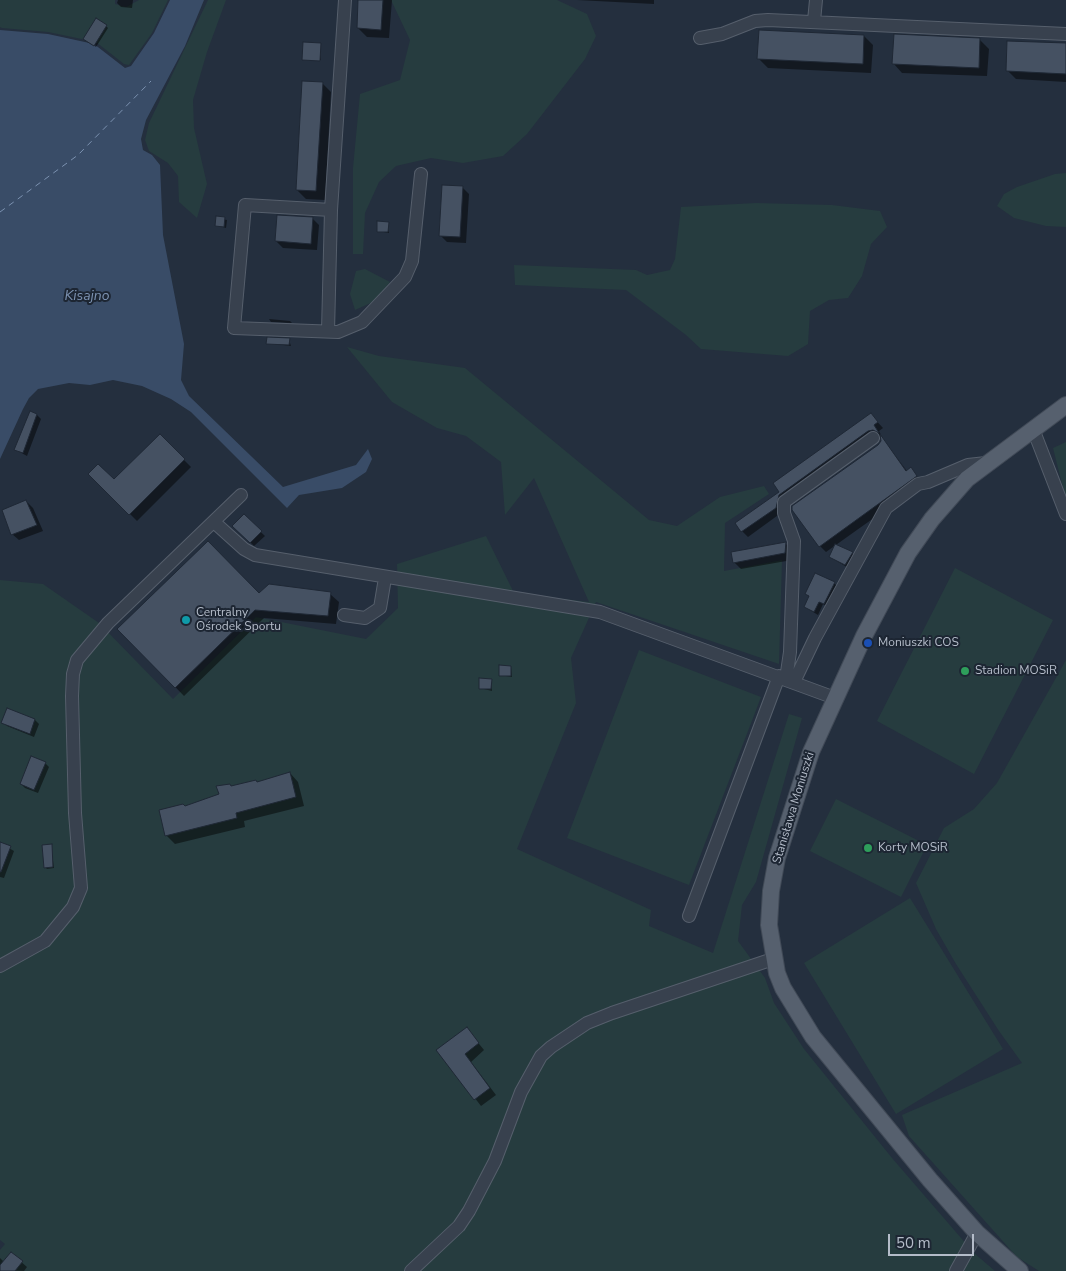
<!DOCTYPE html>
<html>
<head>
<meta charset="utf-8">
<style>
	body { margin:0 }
	#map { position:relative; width:1066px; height:1271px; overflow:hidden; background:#242f3e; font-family:"Nunito Sans",sans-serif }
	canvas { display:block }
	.scale { position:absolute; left:888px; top:1234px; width:86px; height:22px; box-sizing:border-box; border:2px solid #b4bcc9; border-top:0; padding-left:6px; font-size:15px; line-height:18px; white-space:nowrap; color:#b4bcc9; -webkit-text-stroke:4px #1d2633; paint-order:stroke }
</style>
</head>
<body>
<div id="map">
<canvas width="1066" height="1271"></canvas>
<div class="scale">50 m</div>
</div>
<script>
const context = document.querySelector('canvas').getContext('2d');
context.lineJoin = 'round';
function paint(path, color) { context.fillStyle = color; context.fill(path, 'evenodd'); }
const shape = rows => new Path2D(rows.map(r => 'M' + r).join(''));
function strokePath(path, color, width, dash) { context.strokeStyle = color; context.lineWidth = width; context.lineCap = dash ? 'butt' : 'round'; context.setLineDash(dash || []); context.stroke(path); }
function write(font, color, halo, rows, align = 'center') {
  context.font = font + ' "Nunito Sans",sans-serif'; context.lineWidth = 4; context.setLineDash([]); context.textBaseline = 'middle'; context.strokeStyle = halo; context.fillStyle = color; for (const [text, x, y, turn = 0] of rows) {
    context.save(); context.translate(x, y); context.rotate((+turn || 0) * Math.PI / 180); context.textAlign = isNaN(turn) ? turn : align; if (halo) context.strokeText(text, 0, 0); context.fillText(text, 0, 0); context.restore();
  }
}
const green = shape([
	[0,0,115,0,115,4,126,7,139,0,168,0,152,33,129,65,124,64,96,42,48,32,2,28,0,27],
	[208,0,226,0,207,52,193,100,194,128,207,184,197,218,179,202,178,176,168,163,149,151,145,140,149,123],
	[391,0,557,0,587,14,596,36,585,59,527,134,503,156,463,163,431,158,396,166,379,182,365,213,363,254,353,254,353,168,360,94,400,80,410,40],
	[1066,173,1066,227,1046,226,1014,218,997,206,1004,194,1017,187,1055,174],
	[756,203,832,205,880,211,887,227,871,244,862,276,848,298,829,300,810,311,808,344,788,356,701,349,686,335,626,290,515,285,514,265,636,270,647,275,670,270,675,259,681,207],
	[365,269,390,282,375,301,355,310,350,294,356,271],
	[347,347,379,356,465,368,649,520,677,526,720,497,764,486,769,494,725,523,724,571,782,560,779,664,596,602,571,658,576,703,517,849,651,910,649,926,713,953,789,714,802,718,756,882,742,905,738,941,765,978,774,1003,804,1049,892,1158,974,1253,995,1271,0,1271,0,1250,5,1244,0,1240,0,580,43,584,99,623,173,699,256,617,366,639,398,608,397,564,486,536,514,593,589,602,534,478,505,515,501,462,466,436,437,428,392,402],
	[1066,442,1066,500,1053,448],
	[955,568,1053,620,974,774,877,721],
	[639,650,761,697,689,885,567,838],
	[1066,660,1066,1271,1039,1271,1017,1257,909,1136,902,1115,1022,1063,999,1031,956,964,936,929,916,883,944,828,974,809,997,783],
	[836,799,927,845,901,897,810,851],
	[910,898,1003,1049,896,1114,804,963]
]);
const water = shape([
	[170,0,204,0,185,46,146,120,141,139,143,150,152,155,160,165,163,235,184,344,181,380,189,396,283,487,356,465,368,449,372,459,366,472,342,488,299,495,287,508,191,412,171,399,142,386,113,380,90,385,69,383,38,389,29,398,23,409,0,459,0,30,48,34,94,44,125,68,131,66,154,33]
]);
const shadow = shape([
	[118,0,133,0,132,8,121,7,117,3],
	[360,0,392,0,389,38,367,37,358,28],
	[577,0,654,0,654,4],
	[106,26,108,28,96,47,86,40],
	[864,36,873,45,871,73,768,68,759,59],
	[980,40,989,49,987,76,902,73,894,64],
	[320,45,321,60,303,59],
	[1066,45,1066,82,1016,79,1007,70],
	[322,83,331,92,325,200,306,199,297,190],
	[462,187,469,194,466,243,447,242,440,235],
	[217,218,227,220,226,228,216,225],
	[312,218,319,225,317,250,283,248,276,241],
	[388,223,389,233,378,231],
	[269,319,290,321,292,323,271,322],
	[289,340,291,346,268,343],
	[37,415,41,419,27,456,16,450],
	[871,415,883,428,879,431,882,437,874,437,785,501,781,513,748,537,742,531,736,523,781,492],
	[160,436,191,467,137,521,90,474,114,481],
	[881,437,907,471,910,469,923,483,826,552,820,546,882,441],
	[26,501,33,508,43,531,19,540,12,534],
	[244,516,265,536,254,546,234,526],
	[785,543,792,550,792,560,741,569,734,562],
	[852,553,856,557,850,569,830,557],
	[834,583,838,587,828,607,823,604,818,615,805,607,810,598,806,594],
	[330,594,339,602,336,624,264,618,184,696,119,629],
	[511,667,512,677,500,675],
	[491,680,492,691,480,688],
	[8,709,35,720,39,724,34,737,7,726,3,722],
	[45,763,49,767,38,793,25,788,21,784],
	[290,773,298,782,304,806,244,821,245,827,175,844,166,835,185,807,220,795,232,787,257,783],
	[0,843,14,851,4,878,0,877],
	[51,846,54,868,47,869,45,867],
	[467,1029,484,1050,471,1062,496,1095,481,1106,438,1050],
	[12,1254,27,1267,24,1271,0,1270,0,1258,4,1262]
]);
const ferry = shape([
	[0,212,78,155,151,81]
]);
const building = shape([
	[358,0,383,0,381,30,357,28,358,0],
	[96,18,107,25,94,46,83,39,96,18],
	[759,30,864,35,863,64,757,59,759,30],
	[894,34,980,38,979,68,892,64,894,34],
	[1007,41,1066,43,1066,74,1006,71,1007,41],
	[303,42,321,43,320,61,302,60,303,42],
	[302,81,323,82,316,191,296,190,302,81],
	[442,185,463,186,460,237,439,236,442,185],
	[277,215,313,217,311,244,275,241,277,215],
	[216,216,225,217,224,227,215,226,216,216],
	[377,221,389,222,388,232,377,232,377,221],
	[267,337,290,338,289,345,266,344,267,337],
	[30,411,37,414,23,453,14,450,30,411],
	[871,413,878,422,874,425,879,433,873,430,868,431,779,495,776,508,741,532,735,523,779,492,773,483,871,413],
	[160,434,185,459,129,515,88,474,98,464,114,479,160,434],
	[880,434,906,471,911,467,917,476,819,547,792,510,792,506,878,445,881,441,880,434],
	[26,500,37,525,11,535,2,510,26,500],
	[244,514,262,531,250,543,232,526,244,514],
	[208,541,259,593,269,584,331,592,328,616,255,610,175,688,117,629,208,541],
	[786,542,785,553,733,563,731,552,786,542],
	[835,544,853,552,845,565,829,557,835,544],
	[815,573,835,582,824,604,819,602,814,612,804,607,809,596,805,594,815,573],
	[499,665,511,666,511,676,499,676,499,665],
	[479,678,492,679,491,689,479,689,479,678],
	[7,708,35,719,30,734,1,723,7,708],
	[31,756,46,762,34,790,20,784,31,756],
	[290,772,296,797,236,813,237,818,165,836,159,810,183,804,185,806,219,794,216,786,230,784,231,786,256,780,257,782,290,772],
	[0,842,11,846,1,872,0,872,0,842],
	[52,844,53,867,44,868,42,845,52,844],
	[467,1027,479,1043,465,1054,490,1088,474,1100,436,1050,467,1027],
	[11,1252,23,1261,15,1271,0,1271,0,1265,11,1252]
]);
const minor = shape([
	[814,21,816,0],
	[700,38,722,34,755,21,768,20,1066,34],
	[331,210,245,205,234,328,338,332,362,322,405,277,412,261,421,174],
	[328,331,331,210,345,0],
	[1033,429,1066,514],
	[214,522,244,549,255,555,600,612,835,698],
	[344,615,365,618,380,608,385,578],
	[786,679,790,652,794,541,784,513,784,502,873,438],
	[794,682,815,638,886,508,918,484,928,482,968,465,986,463],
	[689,916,779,676],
	[0,966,45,941,73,907,81,888,75,813,72,696,73,674,77,660,108,623,241,495],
	[411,1271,459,1226,469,1211,495,1161,521,1092,541,1056,551,1047,587,1023,612,1013,773,959],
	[956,1271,977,1233]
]);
const major = shape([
	[1020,1271,977,1233,930,1180,813,1037,783,988,777,973,769,925,771,891,777,858,811,752,864,636,908,553,932,519,967,479,1066,405]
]);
const markers = [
	[186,620,5,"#0f9aa8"],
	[868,643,5,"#1a4fb4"],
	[965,671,5,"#2e9e5b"],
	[868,848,5,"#2e9e5b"]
];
const poiNames = [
	["Centralny",196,613],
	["Ośrodek Sportu",196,627],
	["Moniuszki COS",878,643],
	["Stadion MOSiR",975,671],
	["Korty MOSiR",878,848]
];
const streetNames = [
	["Stanisława Moniuszki",794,808,-73]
];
const waterNames = [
	["Kisajno",87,297]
];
paint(green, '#263c3f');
paint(water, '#394c67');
paint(shadow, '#0007');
strokePath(ferry, '#7c92b1', 1, [6, 5]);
paint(building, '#455162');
strokePath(building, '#1f2835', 1);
strokePath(minor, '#565f6c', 14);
strokePath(major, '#414a57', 18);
strokePath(minor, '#38414e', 12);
strokePath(major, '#56606e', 16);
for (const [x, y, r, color] of markers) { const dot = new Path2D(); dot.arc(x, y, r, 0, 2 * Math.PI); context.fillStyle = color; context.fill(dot); strokePath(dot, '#1d2633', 2); }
write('12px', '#b4bcc9', '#1d2633', poiNames, 'left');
write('12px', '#b4bcc9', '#1d2633', streetNames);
write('italic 14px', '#7c92b1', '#1d2633', waterNames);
</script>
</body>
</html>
